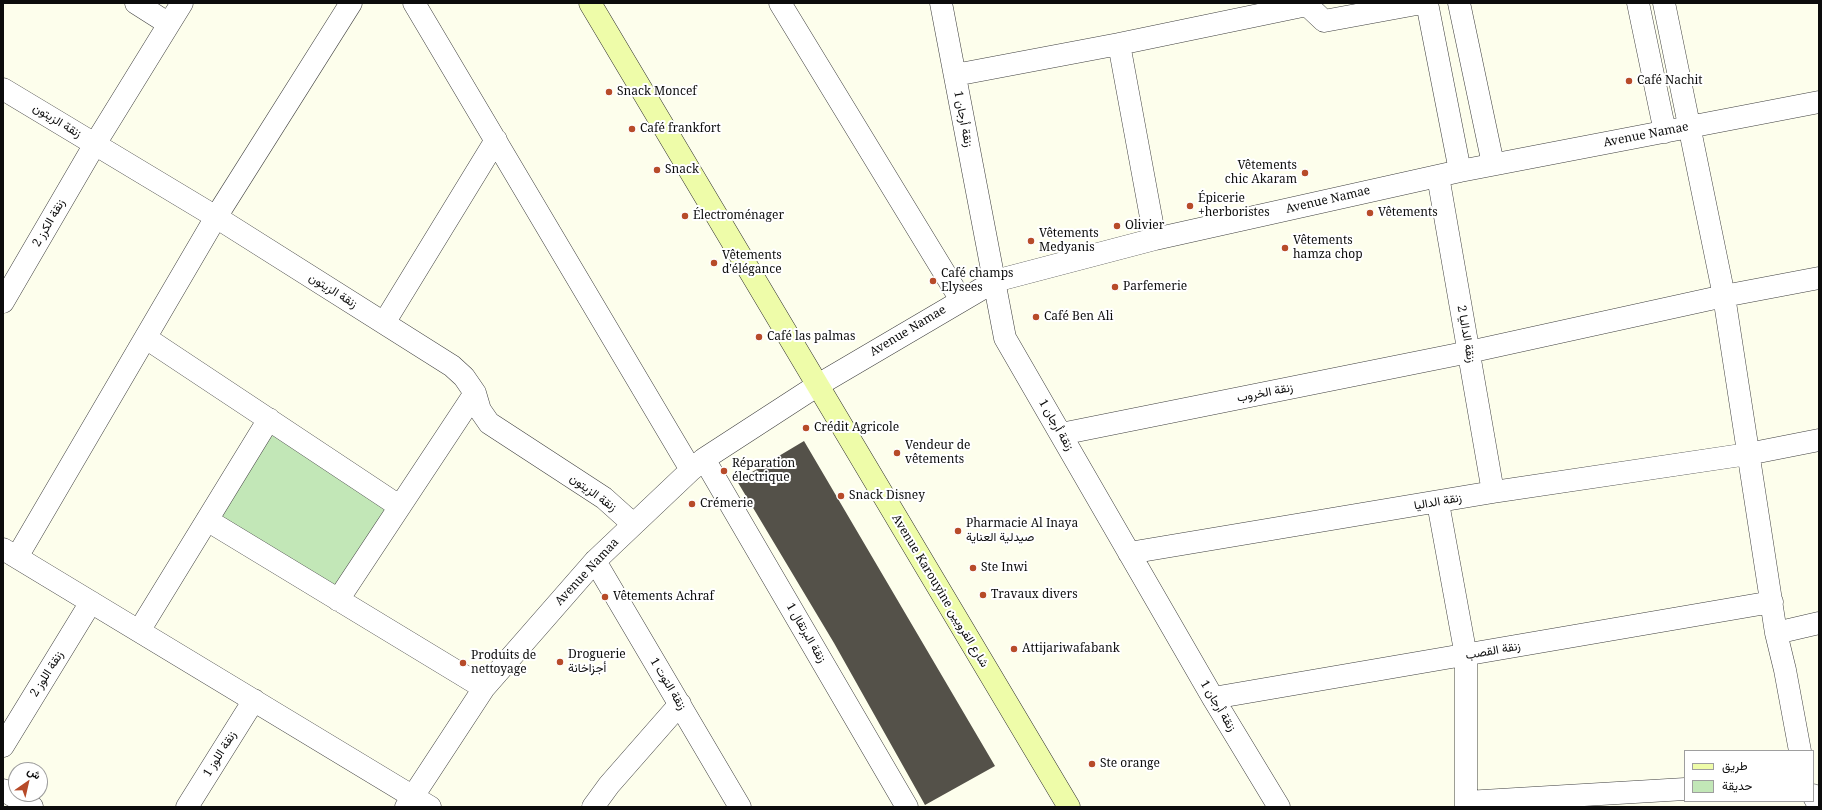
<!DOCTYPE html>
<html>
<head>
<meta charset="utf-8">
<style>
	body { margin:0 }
	#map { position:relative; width:1822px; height:810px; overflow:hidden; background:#fdfeec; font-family:"Noto Serif",Vazirmatn,serif }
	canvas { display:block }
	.frame { position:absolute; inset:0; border:4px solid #0c0c0c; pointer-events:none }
	.legend { position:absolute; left:1684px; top:750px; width:130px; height:52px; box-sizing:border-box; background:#fff; border:1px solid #9e9e9e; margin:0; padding:5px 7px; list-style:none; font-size:12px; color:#0c0c0c }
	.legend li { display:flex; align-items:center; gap:8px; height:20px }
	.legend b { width:20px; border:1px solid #9e9e9e }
	.north { position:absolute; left:8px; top:762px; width:40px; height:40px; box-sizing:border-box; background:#fff; border:1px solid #9e9e9e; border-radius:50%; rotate:34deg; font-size:11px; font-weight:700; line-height:16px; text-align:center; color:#0c0c0c }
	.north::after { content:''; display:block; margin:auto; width:14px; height:18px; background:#b74b29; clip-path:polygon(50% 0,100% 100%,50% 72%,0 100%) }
</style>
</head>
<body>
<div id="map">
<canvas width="1822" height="810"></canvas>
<div class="frame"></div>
<ul class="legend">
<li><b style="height:5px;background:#eefca9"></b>طريق</li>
<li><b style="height:11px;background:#c2e7b7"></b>حديقة</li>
</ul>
<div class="north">ش</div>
</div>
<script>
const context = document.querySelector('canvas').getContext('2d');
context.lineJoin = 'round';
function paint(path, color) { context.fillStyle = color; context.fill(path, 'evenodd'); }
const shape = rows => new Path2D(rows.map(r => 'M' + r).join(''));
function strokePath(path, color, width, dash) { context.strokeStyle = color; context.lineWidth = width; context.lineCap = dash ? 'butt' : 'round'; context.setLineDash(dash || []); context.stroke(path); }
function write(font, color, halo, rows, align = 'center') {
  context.font = font + ' "Noto Serif",Vazirmatn,serif'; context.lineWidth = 4; context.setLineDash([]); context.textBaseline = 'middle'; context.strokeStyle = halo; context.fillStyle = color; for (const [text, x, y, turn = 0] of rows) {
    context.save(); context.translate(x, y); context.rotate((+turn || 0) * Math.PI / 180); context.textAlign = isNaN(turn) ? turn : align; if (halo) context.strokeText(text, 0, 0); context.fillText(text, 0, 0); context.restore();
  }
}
const green = shape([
	[275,424,397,506,338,597,214,521]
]);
const building = shape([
	[804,441,995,766,925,805,834,643,737,481]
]);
const street = shape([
	[136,3,169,24,182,3],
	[414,3,691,470],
	[780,3,961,300],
	[941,3,1005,338,1213,698,1279,807],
	[1427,3,1460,171],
	[1459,3,1493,164],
	[1638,3,1665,132],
	[1664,3,1724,296,1776,633,1785,670,1800,751],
	[1307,5,1324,21,1422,3],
	[955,75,1119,44],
	[3,89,216,217,452,366,464,377,475,393,480,410,489,423,604,498,633,524],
	[1438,176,1493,492],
	[1155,239,1119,44,1307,5,1307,3],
	[3,302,95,144,169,24],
	[384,323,496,140],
	[146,338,399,506],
	[1061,434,1469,352,1724,296,1819,278],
	[704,459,907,807],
	[1438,503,1466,656,1466,807],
	[207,520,484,688],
	[3,549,430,807],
	[1129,553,1493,492,1748,454,1819,440],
	[17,557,216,217,351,3],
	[595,561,740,807],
	[338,600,475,393],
	[139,631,269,419],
	[1776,633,1819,623],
	[1213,698,1772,602],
	[3,746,91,602],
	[3,790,32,807],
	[1813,795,1819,806],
	[1466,802,1685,789],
	[187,807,254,700],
	[406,807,484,688,595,561,691,470,704,459,818,385,995,281,1155,239,1460,171,1819,102],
	[593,807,609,785,680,704]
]);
const secondary = shape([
	[590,3,1069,807]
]);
const markers = [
	[1629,81,4,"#b74b29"],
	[609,92,4,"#b74b29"],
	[632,129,4,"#b74b29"],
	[657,170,4,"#b74b29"],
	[1305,173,4,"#b74b29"],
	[1190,206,4,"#b74b29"],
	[1370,213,4,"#b74b29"],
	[685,216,4,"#b74b29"],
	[1117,226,4,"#b74b29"],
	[1031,241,4,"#b74b29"],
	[1285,248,4,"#b74b29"],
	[714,263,4,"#b74b29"],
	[933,281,4,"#b74b29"],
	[1115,287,4,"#b74b29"],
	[1036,317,4,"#b74b29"],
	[759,337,4,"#b74b29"],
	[806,428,4,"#b74b29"],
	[897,453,4,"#b74b29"],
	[724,471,4,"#b74b29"],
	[841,496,4,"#b74b29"],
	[692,504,4,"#b74b29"],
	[958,531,4,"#b74b29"],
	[973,568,4,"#b74b29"],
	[983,595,4,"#b74b29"],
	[605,597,4,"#b74b29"],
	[1014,649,4,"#b74b29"],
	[560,662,4,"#b74b29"],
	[463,663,4,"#b74b29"],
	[1092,764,4,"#b74b29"]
];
const poiNames = [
	["Café Nachit",1637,81],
	["Snack Moncef",617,92],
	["Café frankfort",640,129],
	["Vêtements",1297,166,"right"],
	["chic Akaram",1297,180,"right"],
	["Snack",665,170],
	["Épicerie",1198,199],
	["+herboristes",1198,213],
	["Vêtements",1378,213],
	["Électroménager",693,216],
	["Olivier",1125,226],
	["Vêtements",1039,234],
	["Medyanis",1039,248],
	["Vêtements",1293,241],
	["hamza chop",1293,255],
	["Vêtements",722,256],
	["d'élégance",722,270],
	["Café champs",941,274],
	["Elysees",941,288],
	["Parfemerie",1123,287],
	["Café Ben Ali",1044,317],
	["Café las palmas",767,337],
	["Crédit Agricole",814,428],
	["Vendeur de",905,446],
	["vêtements",905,460],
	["Réparation",732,464],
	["électrique",732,478],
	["Snack Disney",849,496],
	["Crémerie",700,504],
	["Pharmacie Al Inaya",966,524],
	["صيدلية العناية",966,538],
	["Ste Inwi",981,568],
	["Travaux divers",991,595],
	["Vêtements Achraf",613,597],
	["Attijariwafabank",1022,649],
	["Droguerie",568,655],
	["أجزاخانة",568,669],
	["Produits de",471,656],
	["nettoyage",471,670],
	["Ste orange",1100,764]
];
const streetNames = [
	["زنقة أرجان 1",963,119,79],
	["زنقة الزيتون",57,121,31],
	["Avenue Namae",1646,135,-11],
	["Avenue Namae",1328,200,-13],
	["زنقة الكرز 2",49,223,-60],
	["زنقة الزيتون",333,291,32],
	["Avenue Namae",908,331,-31],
	["زنقة الداليا 2",1466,334,80],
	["زنقة الخروب",1265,393,-11],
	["زنقة أرجان 1",1056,425,60],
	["زنقة الزيتون",593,493,36],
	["زنقة الداليا",1438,502,-10],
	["Avenue Namaa",587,572,-47],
	["Avenue Karouyine شارع القرويين",940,591,59],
	["زنقة البرتقال 1",806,633,60],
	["زنقة القصب",1493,651,-10],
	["زنقة اللوز 2",47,674,-58],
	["زنقة التوت 1",668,684,59],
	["زنقة أرجان 1",1218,706,59],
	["زنقة اللوز 1",220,754,-58]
];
paint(green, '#c2e7b7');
paint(building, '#545149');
strokePath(street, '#3f3f3f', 23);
strokePath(secondary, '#2e2e2e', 23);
strokePath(street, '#fff', 22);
strokePath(secondary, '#eefca9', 22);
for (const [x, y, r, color] of markers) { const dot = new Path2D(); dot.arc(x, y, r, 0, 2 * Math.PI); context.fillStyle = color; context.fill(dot); strokePath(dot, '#fff', 1.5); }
write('12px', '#0c0c0c', '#fff', poiNames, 'left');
write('12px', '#0c0c0c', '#fff', streetNames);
</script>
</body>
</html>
